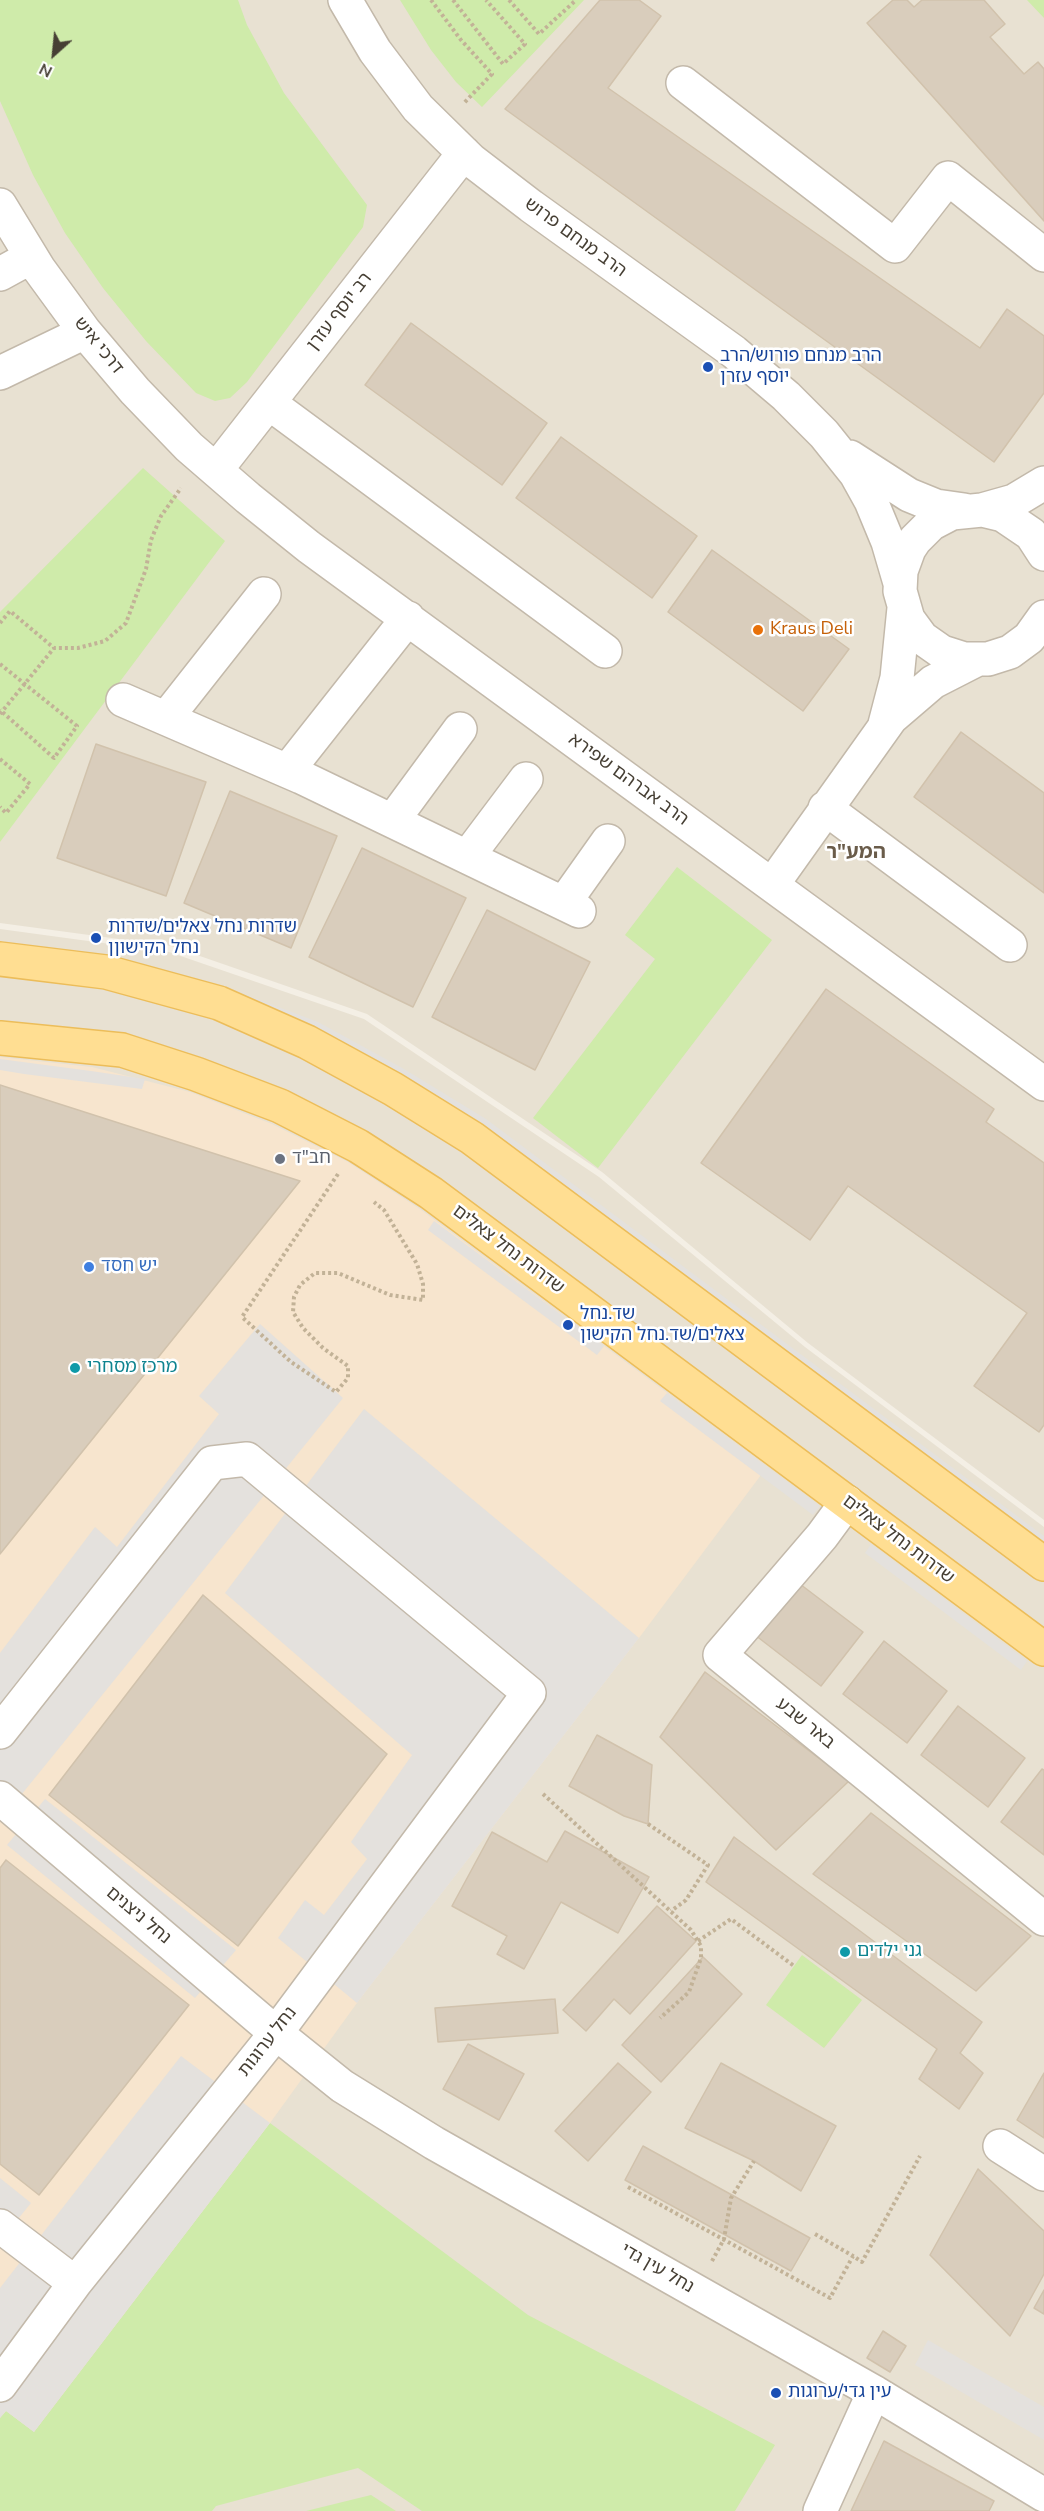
<!DOCTYPE html>
<html>
<head>
<meta charset="utf-8">
<style>
	body { margin:0 }
	#map { position:relative; width:1044px; height:2511px; overflow:hidden; background:#f4efe5; font-family:"Nunito Sans",sans-serif }
	canvas { display:block }
	.north { position:absolute; left:24px; top:24px; width:60px; height:60px; -webkit-text-stroke:4px #fff; paint-order:stroke; rotate:207deg; font-size:16px; font-weight:700; line-height:24px; text-align:center; color:#463f34 }
	.north::after { content:''; display:block; margin:auto; width:21px; height:27px; background:#463f34; clip-path:polygon(50% 0,100% 100%,50% 72%,0 100%) }
</style>
</head>
<body>
<div id="map">
<canvas width="1044" height="2511"></canvas>
<div class="north">N</div>
</div>
<script>
const context = document.querySelector('canvas').getContext('2d');
context.lineJoin = 'round';
function paint(path, color) { context.fillStyle = color; context.fill(path, 'evenodd'); }
const shape = rows => new Path2D(rows.map(r => 'M' + r).join(''));
function strokePath(path, color, width, dash) { context.strokeStyle = color; context.lineWidth = width; context.lineCap = dash ? 'butt' : 'round'; context.setLineDash(dash || []); context.stroke(path); }
function write(font, color, halo, rows, align = 'center') {
  context.font = font + ' "Nunito Sans","Noto Sans Hebrew",sans-serif'; context.lineWidth = 5; context.setLineDash([]); context.textBaseline = 'middle'; context.strokeStyle = halo; context.fillStyle = color; for (const [text, x, y, turn = 0] of rows) {
    context.save(); context.translate(x, y); context.rotate((+turn || 0) * Math.PI / 180); context.textAlign = isNaN(turn) ? turn : align; if (halo) context.strokeText(text, 0, 0); context.fillText(text, 0, 0); context.restore();
  }
}
const residential = shape([
	[0,0,1044,0,1044,1520,808,1343,602,1172,367,1014,171,946,0,923],
	[0,929,169,952,364,1019,599,1177,805,1347,1044,1527,1044,2511,0,2511]
]);
const commercial = shape([
	[0,1057,92,1067,190,1092,272,1124,348,1162,420,1209,767,1467,639,1638,357,2003,270,2123,34,2432,6,2411,0,2418]
]);
const green = shape([
	[0,0,238,0,247,25,284,93,367,205,363,227,247,382,230,398,215,401,196,393,146,341,103,288,65,233,33,175,0,101],
	[400,0,584,0,482,107,456,82,431,50],
	[1027,0,1044,0,1044,18],
	[143,468,225,541,0,842,0,612],
	[677,867,772,940,598,1168,533,1118,655,959,625,935],
	[802,1955,862,2000,824,2048,766,2005],
	[270,2123,528,2315,775,2445,735,2511,422,2511,358,2468,216,2506,212,2511,0,2511,0,2418,6,2411,34,2432],
	[371,2495,396,2511,306,2511]
]);
const parking = shape([
	[220,985,318,1022,404,1069,486,1119,1044,1536,1044,1550,479,1128,216,996],
	[0,1059,91,1071,145,1079,142,1089,24,1074,0,1070],
	[434,1221,604,1346,597,1355,428,1230],
	[260,1324,343,1398,0,1821,0,1653,95,1527,117,1547,219,1414,199,1396],
	[667,1393,820,1506,813,1515,660,1401],
	[364,1409,639,1638,357,2003,278,1938,305,1900,324,1915,367,1859,351,1842,412,1755,225,1593],
	[871,1544,1027,1661,1021,1670,865,1553],
	[45,1799,236,1950,195,1998,7,1845],
	[181,2056,270,2123,34,2432,6,2411,0,2418,0,2288],
	[0,2178,31,2203,0,2241],
	[928,2340,1044,2407,1044,2440,915,2365]
]);
const building = shape([
	[600,0,639,0,661,16,608,88,980,348,1007,309,1044,336,1044,393,994,462,505,109,600,0],
	[893,0,907,0,914,7,922,0,984,0,1005,24,990,37,1024,74,1038,62,1044,69,1044,221,867,23,893,0],
	[411,323,547,423,502,485,365,385,411,323],
	[561,437,697,536,652,598,516,498,561,437],
	[712,550,849,649,803,711,668,612,712,550],
	[961,732,1044,793,1044,893,914,797,961,732],
	[96,744,206,782,166,896,57,858,96,744],
	[230,791,337,836,291,948,184,903,230,791],
	[362,848,466,898,413,1007,309,957,362,848],
	[487,910,590,962,535,1070,432,1017,487,910],
	[826,989,994,1109,986,1122,1044,1163,1044,1425,1039,1432,974,1386,1027,1313,848,1186,810,1240,701,1163,826,989],
	[0,1085,300,1181,0,1554,0,1085],
	[796,1581,863,1632,821,1686,755,1635,796,1581],
	[203,1595,387,1754,238,1946,49,1795,203,1595],
	[884,1641,947,1691,907,1743,843,1694,884,1641],
	[705,1672,849,1781,776,1850,660,1737,705,1672],
	[958,1706,1025,1758,988,1807,921,1755,958,1706],
	[597,1735,652,1765,648,1824,624,1816,569,1786,597,1735],
	[1042,1769,1044,1770,1044,1855,1001,1822,1042,1769],
	[871,1813,1031,1936,976,1991,813,1874,871,1813],
	[565,1831,649,1877,618,1933,561,1902,524,1969,497,1954,507,1936,452,1906,492,1832,547,1862,565,1831],
	[734,1837,982,2022,960,2053,983,2073,959,2109,919,2079,937,2049,706,1882,734,1837],
	[6,1860,189,2005,39,2195,0,2164,0,1868,6,1860],
	[657,1906,696,1941,630,2014,614,1999,586,2031,563,2010,657,1906],
	[703,1957,742,1994,661,2082,622,2045,703,1957],
	[555,1999,558,2033,438,2042,435,2008,555,1999],
	[468,2044,524,2074,499,2120,443,2089,468,2044],
	[618,2063,651,2092,588,2161,555,2131,618,2063],
	[721,2063,836,2126,801,2191,754,2161,685,2128,721,2063],
	[1044,2073,1044,2138,1017,2120,1044,2073],
	[643,2146,810,2238,791,2271,625,2180,643,2146],
	[978,2169,1044,2231,1044,2274,1010,2336,930,2255,978,2169],
	[1044,2290,1044,2314,1034,2308,1044,2290],
	[883,2331,906,2346,890,2372,867,2358,883,2331],
	[884,2441,994,2501,989,2511,851,2511,884,2441]
]);
const path = shape([
	[431,0,461,40,492,74,463,104],
	[453,0,503,64,525,44,486,0],
	[509,0,539,34,575,1,573,0],
	[0,623,10,611,54,648,78,648,105,641,126,623,146,569,151,540,161,516,181,488],
	[0,664,77,726,54,758,0,710],
	[0,714,54,648],
	[0,759,30,784,6,813,0,807],
	[338,1174,242,1317,291,1362,336,1392,348,1378,348,1366,323,1348,303,1328,293,1312,294,1297,300,1285,315,1273,338,1273,390,1295,423,1300,423,1284,417,1264,384,1210,374,1202],
	[543,1794,691,1930,701,1946,701,1958,689,1992,660,2018],
	[648,1824,708,1865,686,1900,671,1911],
	[698,1941,731,1919,794,1966],
	[628,2187,830,2298,853,2256,862,2262,920,2156],
	[815,2234,853,2256],
	[712,2261,724,2239,731,2198,754,2161]
]);
const minor = shape([
	[345,0,375,51,418,108,471,160,531,206,734,352,786,396,824,434,856,474,871,501,888,542,900,583],
	[683,83,895,246,948,178,1044,255],
	[0,205,39,269,85,332,135,391,189,447,248,498,309,547,1044,1084],
	[0,274,31,257],
	[0,373,85,332],
	[269,403,605,651],
	[850,457,909,495,936,506,964,510],
	[216,470,464,153],
	[982,510,1014,501,1044,483],
	[1044,554,1031,534,1003,515,982,510,952,513,931,524,915,540,909,549,901,571,900,591,908,619,922,638,942,652,964,659,988,659,1010,652,1029,638,1044,617],
	[123,700,301,777,579,911],
	[167,717,264,594],
	[885,724,897,678,904,608],
	[288,770,408,618],
	[825,808,1010,945],
	[393,820,460,729],
	[468,856,526,779],
	[772,885,891,718,933,682,976,660],
	[564,903,608,841],
	[847,1502,822,1536,720,1655,1044,1919],
	[0,1732,212,1463,247,1459,529,1693,276,2033,75,2283,0,2385],
	[0,1798,276,2033,342,2086,434,2143,874,2392,1044,2495],
	[1000,2146,1044,2174],
	[0,2226,75,2283],
	[820,2511,874,2392]
]);
const major = shape([
	[0,959,106,972,219,1003,307,1042,393,1089,472,1138,1044,1564],
	[0,1038,122,1050,196,1074,280,1106,358,1146,431,1193,1044,1649]
]);
const markers = [
	[708,367,6,"#1a4fb4"],
	[758,630,6,"#e8710a"],
	[96,938,6,"#1a4fb4"],
	[280,1159,6,"#6b7280"],
	[89,1267,6,"#3f7fe0"],
	[568,1325,6,"#1a4fb4"],
	[75,1368,6,"#0f9aa8"],
	[845,1952,6,"#0f9aa8"],
	[776,2393,6,"#1a4fb4"]
];
const streetNames = [
	["הרב מנחם פרוש",575,238,36],
	["רב יוסף עזרן",340,312,-52],
	["דרכי איש",98,346,51],
	["הרב אברהם שפירא",628,780,36],
	["שדרות נחל צאלים",508,1250,37],
	["שדרות נחל צאלים",898,1540,37],
	["באר שבע",805,1724,39],
	["נחל ניצנים",138,1916,40],
	["נחל ערוגות",268,2042,-52],
	["נחל עין גדי",657,2269,30]
];
const transitNames = [
	["הרב מנחם פורוש/הרב",720,357],
	["יוסף עזרן",720,378],
	["שדרות נחל צאלים/שדרות",108,928],
	["נחל הקישוןן",108,949],
	["שד.נחל",580,1315],
	["צאלים/שד.נחל הקישון",580,1336],
	["עין גדי/ערוגות",788,2393]
];
const foodNames = [
	["Kraus Deli",770,630]
];
const worshipNames = [
	["חב\"ד",292,1159]
];
const shopNames = [
	["יש חסד",101,1267]
];
const cultureNames = [
	["מרכז מסחרי",87,1368],
	["גני ילדים",857,1952]
];
const neighbourhoodNames = [
	["המע\"ר",856,853]
];
paint(residential, '#e8e1d2');
paint(commercial, '#f7e5ce');
paint(green, '#cfebaa');
paint(parking, '#e4e1dd');
paint(building, '#d9cdbc');
strokePath(building, '#d1c2ac', 1.5);
strokePath(minor, '#c3b9aa', 36);
strokePath(major, '#ecbd5a', 36);
strokePath(path, '#c2b297', 4, [3, 3]);
strokePath(minor, '#fff', 33);
strokePath(major, '#ffde92', 33);
for (const [x, y, r, color] of markers) { const dot = new Path2D(); dot.arc(x, y, r, 0, 2 * Math.PI); context.fillStyle = color; context.fill(dot); strokePath(dot, '#fff', 2); }
write('18px', '#463f34', '#fff', streetNames);
write('18px', '#164399', '#fff', transitNames, 'left');
write('18px', '#c56008', '#fff', foodNames, 'left');
write('18px', '#5b616d', '#fff', worshipNames, 'left');
write('18px', '#366cbe', '#fff', shopNames, 'left');
write('18px', '#0d838f', '#fff', cultureNames, 'left');
write('bold 20px', '#6a5c4a', '#fff', neighbourhoodNames);
</script>
</body>
</html>
